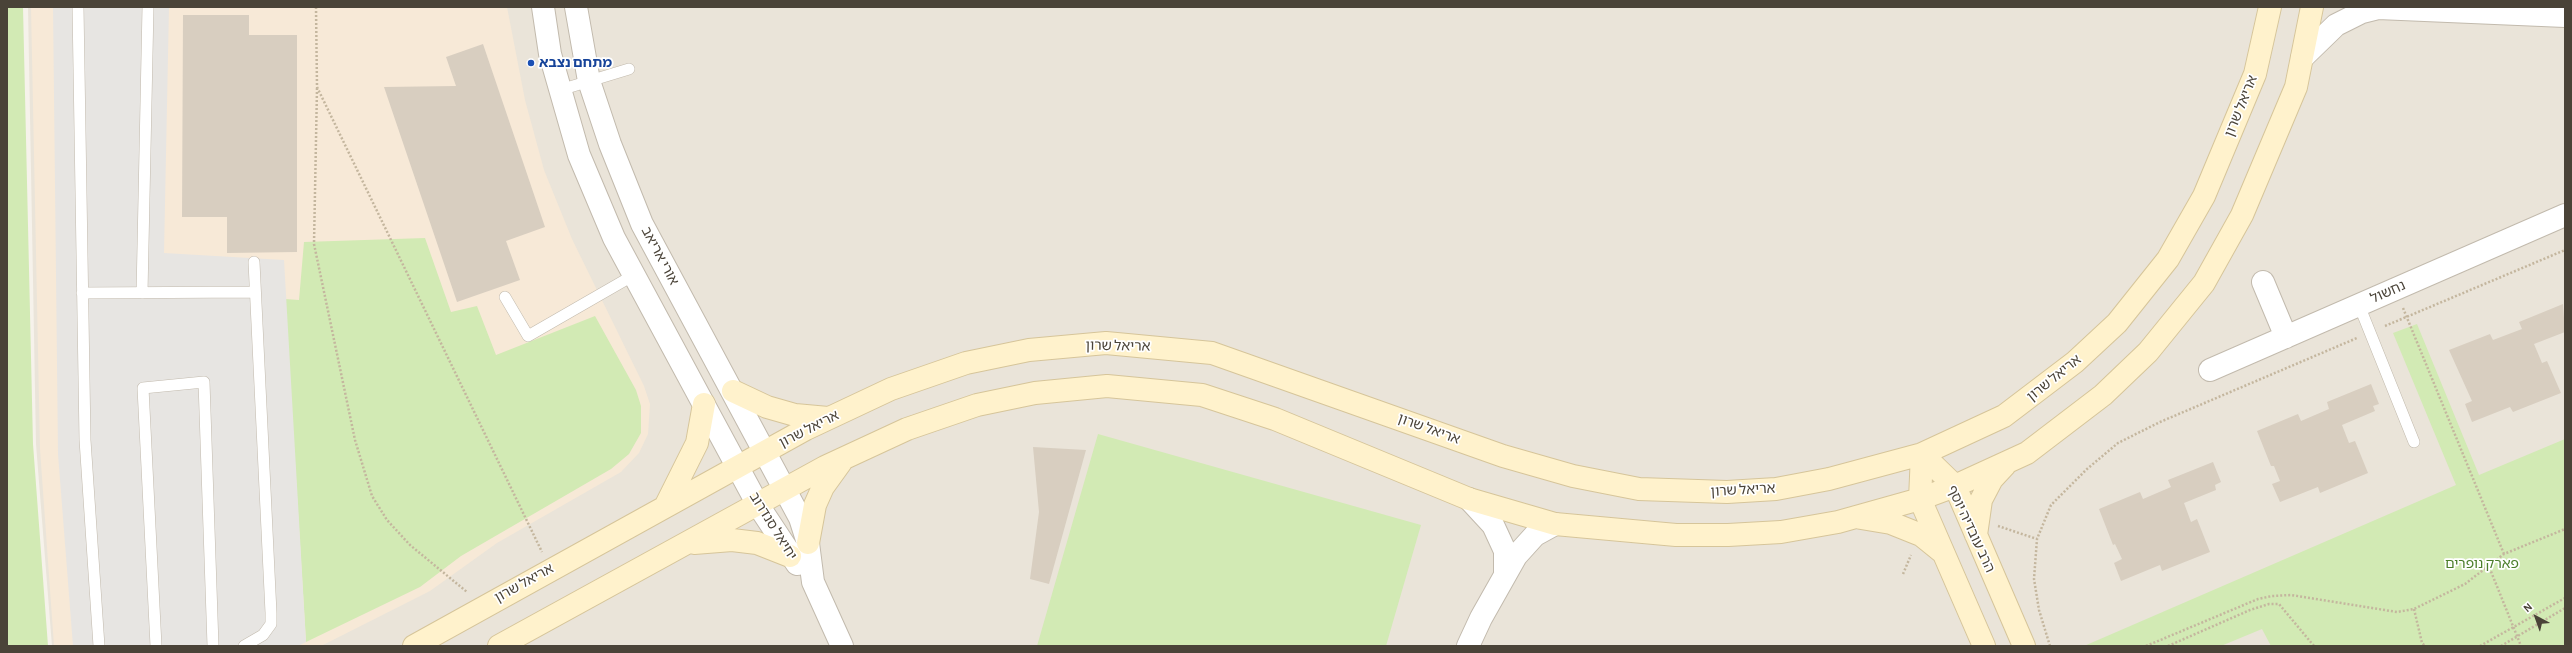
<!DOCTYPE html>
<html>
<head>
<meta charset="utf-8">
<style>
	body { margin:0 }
	#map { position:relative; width:2572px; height:653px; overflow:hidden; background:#f6f2eb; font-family:"Alegreya Sans",sans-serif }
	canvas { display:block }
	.frame { position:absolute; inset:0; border:8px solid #4a4338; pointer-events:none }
	.north { position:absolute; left:2516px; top:597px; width:40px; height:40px; -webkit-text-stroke:3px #fff; paint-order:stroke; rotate:319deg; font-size:11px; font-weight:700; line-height:16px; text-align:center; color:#4a4338 }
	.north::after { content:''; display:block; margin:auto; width:14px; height:18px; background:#4a4338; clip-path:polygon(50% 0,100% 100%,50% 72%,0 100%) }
</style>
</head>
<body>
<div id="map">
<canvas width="2572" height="653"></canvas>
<div class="frame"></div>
<div class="north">N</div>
</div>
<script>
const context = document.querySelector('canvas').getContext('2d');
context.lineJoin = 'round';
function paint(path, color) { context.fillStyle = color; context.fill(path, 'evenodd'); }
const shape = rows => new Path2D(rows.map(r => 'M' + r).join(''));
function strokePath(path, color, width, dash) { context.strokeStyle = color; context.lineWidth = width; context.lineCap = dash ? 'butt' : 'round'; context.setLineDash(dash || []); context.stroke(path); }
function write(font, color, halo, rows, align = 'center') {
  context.font = font + ' "Alegreya Sans","Noto Sans Hebrew",sans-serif'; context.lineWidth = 3.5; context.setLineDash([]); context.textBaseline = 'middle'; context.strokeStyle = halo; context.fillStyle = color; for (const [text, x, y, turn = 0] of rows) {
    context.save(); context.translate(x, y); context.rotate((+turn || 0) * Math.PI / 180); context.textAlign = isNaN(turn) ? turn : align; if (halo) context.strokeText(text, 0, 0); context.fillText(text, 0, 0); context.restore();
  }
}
const residential = shape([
	[28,7,2565,7,2565,646,52,646,36,444]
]);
const commercial = shape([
	[31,7,507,7,525,100,544,170,572,239,644,386,650,404,648,434,639,453,621,472,497,543,430,591,321,646,54,646,40,449]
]);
const green = shape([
	[7,7,23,7,33,444,48,646,7,646],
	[425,238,451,312,477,306,496,355,595,316,636,390,641,406,641,433,629,454,611,469,461,556,420,587,306,642,285,299,299,300,304,242],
	[2417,324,2479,475,2565,439,2565,646,2271,646,2262,629,2221,646,2084,646,2456,485,2393,333],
	[1098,434,1421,525,1386,646,1037,646]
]);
const parking = shape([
	[53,7,169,7,164,253,284,260,306,642,298,646,73,646,58,454]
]);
const building = shape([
	[183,15,249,15,249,35,297,35,297,252,227,253,227,217,182,217],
	[483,44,545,227,506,241,520,280,457,302,384,87,456,86,446,57],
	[2563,304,2565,332,2534,344,2542,363,2547,361,2561,393,2513,412,2510,407,2472,422,2465,404,2472,401,2449,350,2490,334,2493,340,2522,329,2519,322],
	[2371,384,2379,404,2373,406,2375,411,2342,425,2349,443,2355,441,2368,473,2320,493,2318,487,2280,502,2272,484,2280,481,2274,466,2271,466,2257,431,2298,414,2301,421,2329,409,2327,402],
	[1033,447,1086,450,1049,584,1030,579,1039,512],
	[2213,462,2221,482,2215,485,2216,490,2184,503,2191,522,2197,519,2210,552,2162,571,2160,565,2121,581,2114,563,2122,559,2115,544,2113,545,2099,509,2140,492,2143,499,2171,487,2168,480]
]);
const path = shape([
	[316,7,317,87,542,552],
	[317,88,314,244,355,440,372,496,387,520,410,545,467,592],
	[2403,308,2504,554],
	[2385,326,2565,250],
	[1998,526,2037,539],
	[2488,564,2521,646],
	[1903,574,1911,555],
	[2414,609,2422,643,2425,646],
	[2050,646,2039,610,2034,579,2037,539,2051,505,2087,469,2118,443,2160,422,2357,338],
	[2146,646,2258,599,2272,596,2291,595,2397,612,2414,609,2465,584,2504,554,2565,529],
	[2168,646,2250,610,2269,604,2279,604,2314,646],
	[2480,646,2565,598],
	[2501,646,2565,608]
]);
const lane = shape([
	[78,7,85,440,99,646],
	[560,90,629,69],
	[82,293,255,292],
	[142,293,148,7],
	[505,297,528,336,634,275],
	[2359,305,2414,442],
	[156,646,143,388,204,382,213,646],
	[244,646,263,635,271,624,271,613,254,262]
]);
const street = shape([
	[543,7,550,54,579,155,614,238,758,505,797,564],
	[576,7,589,81,610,144,642,224,800,518,808,543,813,582,842,646],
	[2302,58,2336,25,2362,12,2378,8,2565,16],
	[2263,282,2286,337],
	[2210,370,2565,215],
	[1469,499,1493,525,1505,551,1505,575],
	[1468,646,1481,618,1516,556,1535,535,1555,524]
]);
const secondary = shape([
	[733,391,767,407,795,415,828,418],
	[1922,454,1955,486,2024,646],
	[1922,454,1920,499,1984,646],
	[666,505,697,443,704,404],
	[1861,518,1891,523,1921,535,1942,552],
	[1976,535,1981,500,1992,479,2005,465],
	[694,543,732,540,757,543,790,556],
	[808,543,815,505,823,487,841,462],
	[414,646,806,429,891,389,966,363,1029,350,1106,343,1212,353,1503,456,1573,476,1639,489,1727,492,1776,489,1829,479,1922,454,2004,416,2075,362,2117,323,2168,259,2204,196,2255,74,2270,7],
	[499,646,825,467,907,429,977,405,1035,393,1107,386,1202,395,1275,419,1469,499,1555,524,1676,535,1728,535,1781,532,1838,522,1920,499,1955,486,2027,453,2103,395,2148,352,2204,283,2242,215,2296,87,2312,7]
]);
const markers = [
	[531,63,4,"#1a4fb4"]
];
const transitNames = [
	["מתחם נצבא",539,63]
];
const streetNames = [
	["אריאל שרון",2241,106,-68],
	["אורי אריאב",660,256,62],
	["נחשול",2388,292,-24],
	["אריאל שרון",1118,346,1],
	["אריאל שרון",2054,378,-39],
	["אריאל שרון",809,429,-27],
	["אריאל שרון",1429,429,20],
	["אריאל שרון",1743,490,-3],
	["יחיאל סנדרוב",773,526,58],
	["הרב עובדיה יוסף",1971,529,65],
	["אריאל שרון",524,583,-29]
];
const parkNames = [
	["פארק נופרים",2482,564]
];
paint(residential, '#eae4d9');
paint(commercial, '#f7e9d7');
paint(green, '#d2eab4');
paint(parking, '#e7e5e2');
paint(building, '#d8cec0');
strokePath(lane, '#c2baad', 12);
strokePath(street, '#c2baad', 24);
strokePath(secondary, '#d6c59a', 24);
strokePath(path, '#c4b69e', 2.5, [2, 2]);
strokePath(lane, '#fff', 11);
strokePath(street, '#fff', 22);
strokePath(secondary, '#fff2cc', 22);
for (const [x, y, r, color] of markers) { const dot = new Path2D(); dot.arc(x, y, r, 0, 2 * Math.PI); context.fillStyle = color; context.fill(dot); strokePath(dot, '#fff', 1.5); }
write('bold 14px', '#164399', '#fff', transitNames, 'left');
write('14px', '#4a4338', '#fff', streetNames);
write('14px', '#4b7e2a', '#fff', parkNames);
</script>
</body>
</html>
